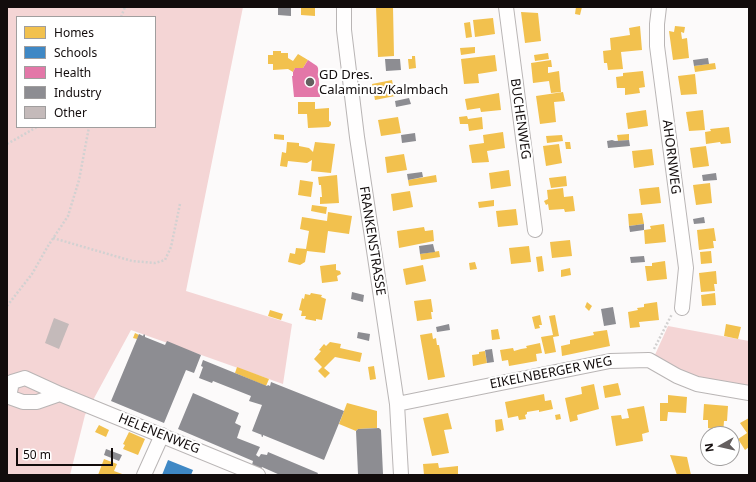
<!DOCTYPE html>
<html>
<head>
<meta charset="utf-8">
<style>
	body { margin:0 }
	#map { position:relative; width:756px; height:482px; overflow:hidden; background:#fcfafa; font-family:"Noto Sans",sans-serif }
	canvas { display:block }
	.frame { position:absolute; inset:0; border:8px solid #120c0c; pointer-events:none }
	.legend { position:absolute; left:16px; top:16px; width:140px; height:112px; box-sizing:border-box; background:#fff; border:1px solid #a09e9e; margin:0; padding:5px 7px; list-style:none; font-size:12px; color:#120c0c }
	.legend li { display:flex; align-items:center; gap:8px; height:20px }
	.legend b { width:20px; border:1px solid #a09e9e }
	.north { position:absolute; left:700px; top:426px; width:40px; height:40px; box-sizing:border-box; background:#fff; border:1px solid #a09e9e; border-radius:50%; rotate:262deg; font-size:11px; font-weight:700; line-height:16px; text-align:center; color:#120c0c }
	.north::after { content:''; display:block; margin:auto; width:14px; height:18px; background:#645f5f; clip-path:polygon(50% 0,100% 100%,50% 72%,0 100%) }
	.scale { position:absolute; left:16px; top:448px; width:97px; height:18px; box-sizing:border-box; border:2px solid #120c0c; border-top:0; padding-left:5px; font-size:12px; line-height:14px; white-space:nowrap; color:#120c0c; -webkit-text-stroke:3px #fff; paint-order:stroke }
</style>
</head>
<body>
<div id="map">
<canvas width="756" height="482"></canvas>
<div class="frame"></div>
<ul class="legend">
<li><b style="height:11px;background:#f2c14e"></b>Homes</li>
<li><b style="height:11px;background:#3f88c5"></b>Schools</li>
<li><b style="height:11px;background:#e377a8"></b>Health</li>
<li><b style="height:11px;background:#8d8d92"></b>Industry</li>
<li><b style="height:11px;background:#c4baba"></b>Other</li>
</ul>
<div class="north">N</div>
<div class="scale">50 m</div>
</div>
<script>
const context = document.querySelector('canvas').getContext('2d');
context.lineJoin = 'round';
function paint(path, color) { context.fillStyle = color; context.fill(path, 'evenodd'); }
const shape = rows => new Path2D(rows.map(r => 'M' + r).join(''));
function strokePath(path, color, width, dash) { context.strokeStyle = color; context.lineWidth = width; context.lineCap = dash ? 'butt' : 'round'; context.setLineDash(dash || []); context.stroke(path); }
function write(font, color, halo, rows, align = 'center') {
  context.font = font + ' "Noto Sans",sans-serif'; context.lineWidth = 4; context.setLineDash([]); context.textBaseline = 'middle'; context.strokeStyle = halo; context.fillStyle = color; for (const [text, x, y, turn = 0] of rows) {
    context.save(); context.translate(x, y); context.rotate((+turn || 0) * Math.PI / 180); context.textAlign = isNaN(turn) ? turn : align; if (halo) context.strokeText(text, 0, 0); context.fillText(text, 0, 0); context.restore();
  }
}
const green = shape([
	[7,7,243,7,186,291,292,324,283,384,131,330,85,415,70,475,7,475],
	[17,17,155,17,155,127,17,127],
	[668,326,749,341,749,386,716,383,686,375,654,357]
]);
const homes = shape([
	[301,7,315,7,315,16,301,15],
	[376,7,393,7,394,56,378,57],
	[576,7,582,7,580,15,575,14],
	[521,12,538,13,541,41,525,43],
	[493,18,495,34,475,37,473,20],
	[470,22,472,37,466,38,464,23],
	[640,26,642,50,621,52,623,69,608,70,607,63,604,63,603,51,611,50,610,38,630,35,629,28],
	[675,26,685,27,684,33,681,32,682,39,687,38,689,58,673,60,669,31,674,32],
	[475,47,475,53,461,55,460,48],
	[273,51,281,51,281,53,288,53,288,58,293,61,298,54,308,60,303,68,295,68,293,72,288,69,273,70,273,64,268,64,268,55,273,55],
	[548,53,549,59,535,61,534,55],
	[495,55,497,71,478,74,479,83,464,84,461,59],
	[412,56,415,56,416,68,409,69,408,59,412,59],
	[551,60,552,67,548,67,548,73,559,71,561,92,551,93,549,81,533,83,531,63],
	[715,63,716,69,695,72,694,66],
	[643,71,645,87,639,88,640,93,625,95,625,88,617,88,616,77,623,76,623,73],
	[695,74,697,94,681,95,678,76],
	[392,80,395,96,375,100,372,84],
	[563,92,565,101,554,102,556,122,540,124,536,96],
	[499,93,501,110,481,112,480,108,467,110,465,99],
	[298,102,315,102,315,109,329,108,329,121,331,122,331,125,329,127,308,128,307,114,298,114],
	[646,110,648,126,628,129,626,113],
	[703,110,705,130,689,131,686,112],
	[467,116,468,119,482,117,483,129,469,131,468,124,460,124,459,117],
	[398,117,401,133,381,136,378,120],
	[729,127,731,143,721,144,720,142,706,144,705,132,711,131,710,129],
	[503,132,505,148,487,151,489,162,472,163,469,145,484,143,483,135],
	[274,134,284,135,284,140,274,139],
	[629,134,629,140,618,141,617,135],
	[562,135,563,141,547,143,546,136],
	[287,142,299,143,299,146,309,148,313,152,315,142,335,144,331,173,311,171,312,160,307,163,288,161,287,167,280,166,282,152,286,153],
	[565,142,570,142,571,149,566,149],
	[559,144,562,163,546,166,543,146],
	[706,146,709,166,693,168,690,148],
	[652,149,654,165,634,168,632,151],
	[404,154,407,170,387,173,385,157],
	[509,170,511,186,491,189,489,173],
	[337,175,339,203,320,204,320,197,322,197,321,185,319,185,318,177],
	[436,175,437,182,409,186,408,180],
	[566,176,567,186,551,188,549,178],
	[300,180,313,182,311,197,298,195],
	[710,183,712,203,696,205,693,185],
	[659,187,661,203,641,205,639,189],
	[563,188,564,197,573,196,575,211,565,212,564,209,549,210,548,204,546,205,544,201,548,199,547,190],
	[410,191,413,207,393,211,391,194],
	[494,200,494,206,479,208,478,202],
	[312,205,327,207,326,214,311,211],
	[516,209,518,225,498,227,496,211],
	[328,212,352,216,349,234,328,231,325,253,307,251,305,262,300,265,288,262,290,253,295,254,296,248,306,249,309,231,300,229,302,217,327,221],
	[642,213,644,224,629,226,628,214],
	[664,224,666,242,645,244,644,230,651,229,650,226],
	[424,227,425,231,433,230,434,241,399,248,397,231],
	[714,228,716,241,713,241,714,248,699,250,697,230],
	[570,240,572,256,552,258,550,242],
	[529,246,531,262,511,264,509,248],
	[439,251,440,257,421,260,420,254],
	[711,251,712,263,701,264,700,252],
	[542,256,544,271,538,272,536,257],
	[665,261,667,279,647,281,645,266,652,266,652,263],
	[475,262,477,269,470,270,469,263],
	[336,264,336,270,340,271,341,274,337,276,338,281,322,283,320,266],
	[423,265,426,281,406,285,403,269],
	[570,268,571,275,561,277,561,270],
	[716,271,717,284,714,284,715,291,701,292,699,273],
	[311,293,322,295,321,297,326,299,322,320,316,319,316,321,305,319,306,316,301,316,302,311,299,310,302,298,304,299,305,294,310,295],
	[715,293,716,305,702,306,701,295],
	[431,299,433,312,431,312,432,319,417,321,414,301],
	[587,302,592,306,589,311,585,307],
	[657,302,659,320,639,322,640,327,630,328,628,312,638,310,637,308,644,307,644,304],
	[270,310,283,314,281,320,268,316],
	[540,315,542,325,539,325,540,328,535,329,532,317],
	[555,315,559,336,553,337,556,352,545,354,541,337,553,335,549,316],
	[726,324,741,327,738,339,724,336],
	[498,329,500,339,492,340,491,330],
	[607,330,610,346,562,356,561,346,570,344,570,340,594,335,593,332],
	[135,333,139,335,137,339,133,338],
	[432,333,433,339,436,338,437,345,439,345,445,377,428,380,420,335],
	[330,342,341,344,340,348,362,353,360,362,335,357,324,368,330,373,325,378,318,371,322,367,314,359,321,351,319,350,324,344,326,346],
	[540,343,542,353,536,354,537,361,509,366,508,360,502,361,500,350,513,348,514,351,521,349,527,348,526,346],
	[485,351,487,363,473,366,472,355,479,354,479,352],
	[374,366,376,379,370,380,368,367],
	[237,367,269,379,266,386,235,373],
	[618,383,621,395,605,398,603,386],
	[594,384,599,409,577,415,578,420,570,422,565,398,582,394,581,387],
	[544,394,545,401,551,400,553,409,539,412,539,410,527,412,527,414,525,415,526,419,519,420,518,416,508,418,505,402],
	[668,395,687,397,686,413,668,412,667,421,660,421,660,403,668,403],
	[347,403,377,411,377,428,358,429,356,431,339,424],
	[704,404,728,406,727,421,724,421,723,434,713,434,713,429,708,428,708,420,703,420],
	[644,406,649,432,642,434,643,441,616,446,611,416,621,415,622,419,629,418,627,409],
	[448,413,452,429,444,430,449,453,432,456,423,418],
	[560,414,561,419,556,420,555,415],
	[749,418,749,447,745,450,738,439,747,433,740,423],
	[502,419,504,430,496,432,495,420],
	[99,425,109,430,106,437,95,432],
	[129,432,145,439,138,455,123,449,125,445,123,444],
	[670,455,687,457,691,475,677,475],
	[104,459,117,464,114,471,125,475,98,475],
	[438,463,439,468,458,466,458,475,424,475,423,464]
]);
const schools = shape([
	[168,460,193,470,191,475,162,475]
]);
const health = shape([
	[308,60,317,66,318,68,320,97,294,97,292,76,293,76,293,72,295,68,303,68]
]);
const industry = shape([
	[278,7,291,7,291,16,278,15],
	[708,58,709,64,694,66,693,60],
	[385,59,400,59,401,70,386,71],
	[409,98,411,104,396,107,395,101],
	[415,133,416,141,402,143,401,135],
	[612,140,615,141,629,140,630,146,608,148,607,141],
	[422,172,423,177,408,180,407,174],
	[716,173,717,180,703,181,702,175],
	[704,217,705,223,694,224,693,219],
	[644,224,644,230,630,232,629,226],
	[433,244,435,252,420,254,419,246],
	[644,256,645,262,631,263,630,257],
	[352,292,364,295,363,302,351,299],
	[613,307,616,324,604,326,601,309],
	[449,324,450,330,437,332,436,327],
	[358,332,370,334,369,341,357,338],
	[139,334,143,336,144,334,145,335,145,337,165,345,167,341,201,355,194,373,186,370,164,423,111,401],
	[492,349,494,362,487,363,485,350],
	[203,360,267,386,268,385,270,386,271,382,344,411,324,460,263,435,263,437,261,436,262,435,252,431,262,405,249,401,251,396,213,381,212,383,199,378,203,367,201,366],
	[193,393,239,413,235,423,241,426,237,438,260,447,256,455,259,457,261,454,267,455,268,452,318,473,317,475,284,475,282,474,280,475,262,467,261,469,252,465,253,461,178,429],
	[379,428,381,430,383,474,382,475,359,475,358,474,356,431,358,429],
	[106,449,122,455,119,461,104,455]
]);
const building = shape([
	[54,318,69,324,59,349,45,343]
]);
const path = shape([
	[121,17,125,7],
	[7,144,37,127],
	[53,238,132,261,155,263,165,260,171,247,180,204],
	[7,306,32,274,48,246,68,216,79,180,89,127],
	[654,349,672,314]
]);
const minor = shape([
	[344,7,344,30,357,137,397,404,401,475],
	[506,7,535,230],
	[659,7,657,24,657,46,686,268,682,308],
	[60,394,25,378,12,382,9,397,23,402,37,402,60,394,258,475],
	[397,404,610,361,649,360,677,376,697,384,749,393],
	[144,475,162,435]
]);
const markers = [
	[310,82,5,"#645f5f"]
];
const poiNames = [
	["GD Dres.",319,75],
	["Calaminus/Kalmbach",319,90]
];
const streetNames = [
	["BUCHENWEG",520,119,82],
	["AHORNWEG",671,157,83],
	["FRANKENSTRASSE",372,241,81],
	["EIKELNBERGER WEG",551,373,-11],
	["HELENENWEG",159,434,22]
];
paint(green, '#f4d5d5');
paint(homes, '#f2c14e');
paint(schools, '#3f88c5');
paint(health, '#e377a8');
paint(industry, '#8d8d92');
paint(building, '#c4baba');
strokePath(minor, '#b9b5b5', 16);
strokePath(path, '#d2d1d1', 2.5, [2, 2]);
strokePath(minor, '#fffefe', 14);
for (const [x, y, r, color] of markers) { const dot = new Path2D(); dot.arc(x, y, r, 0, 2 * Math.PI); context.fillStyle = color; context.fill(dot); strokePath(dot, '#fff', 1.5); }
write('13px', '#120c0c', '#fff', poiNames, 'left');
write('13px', '#120c0c', '#fff', streetNames);
</script>
</body>
</html>
